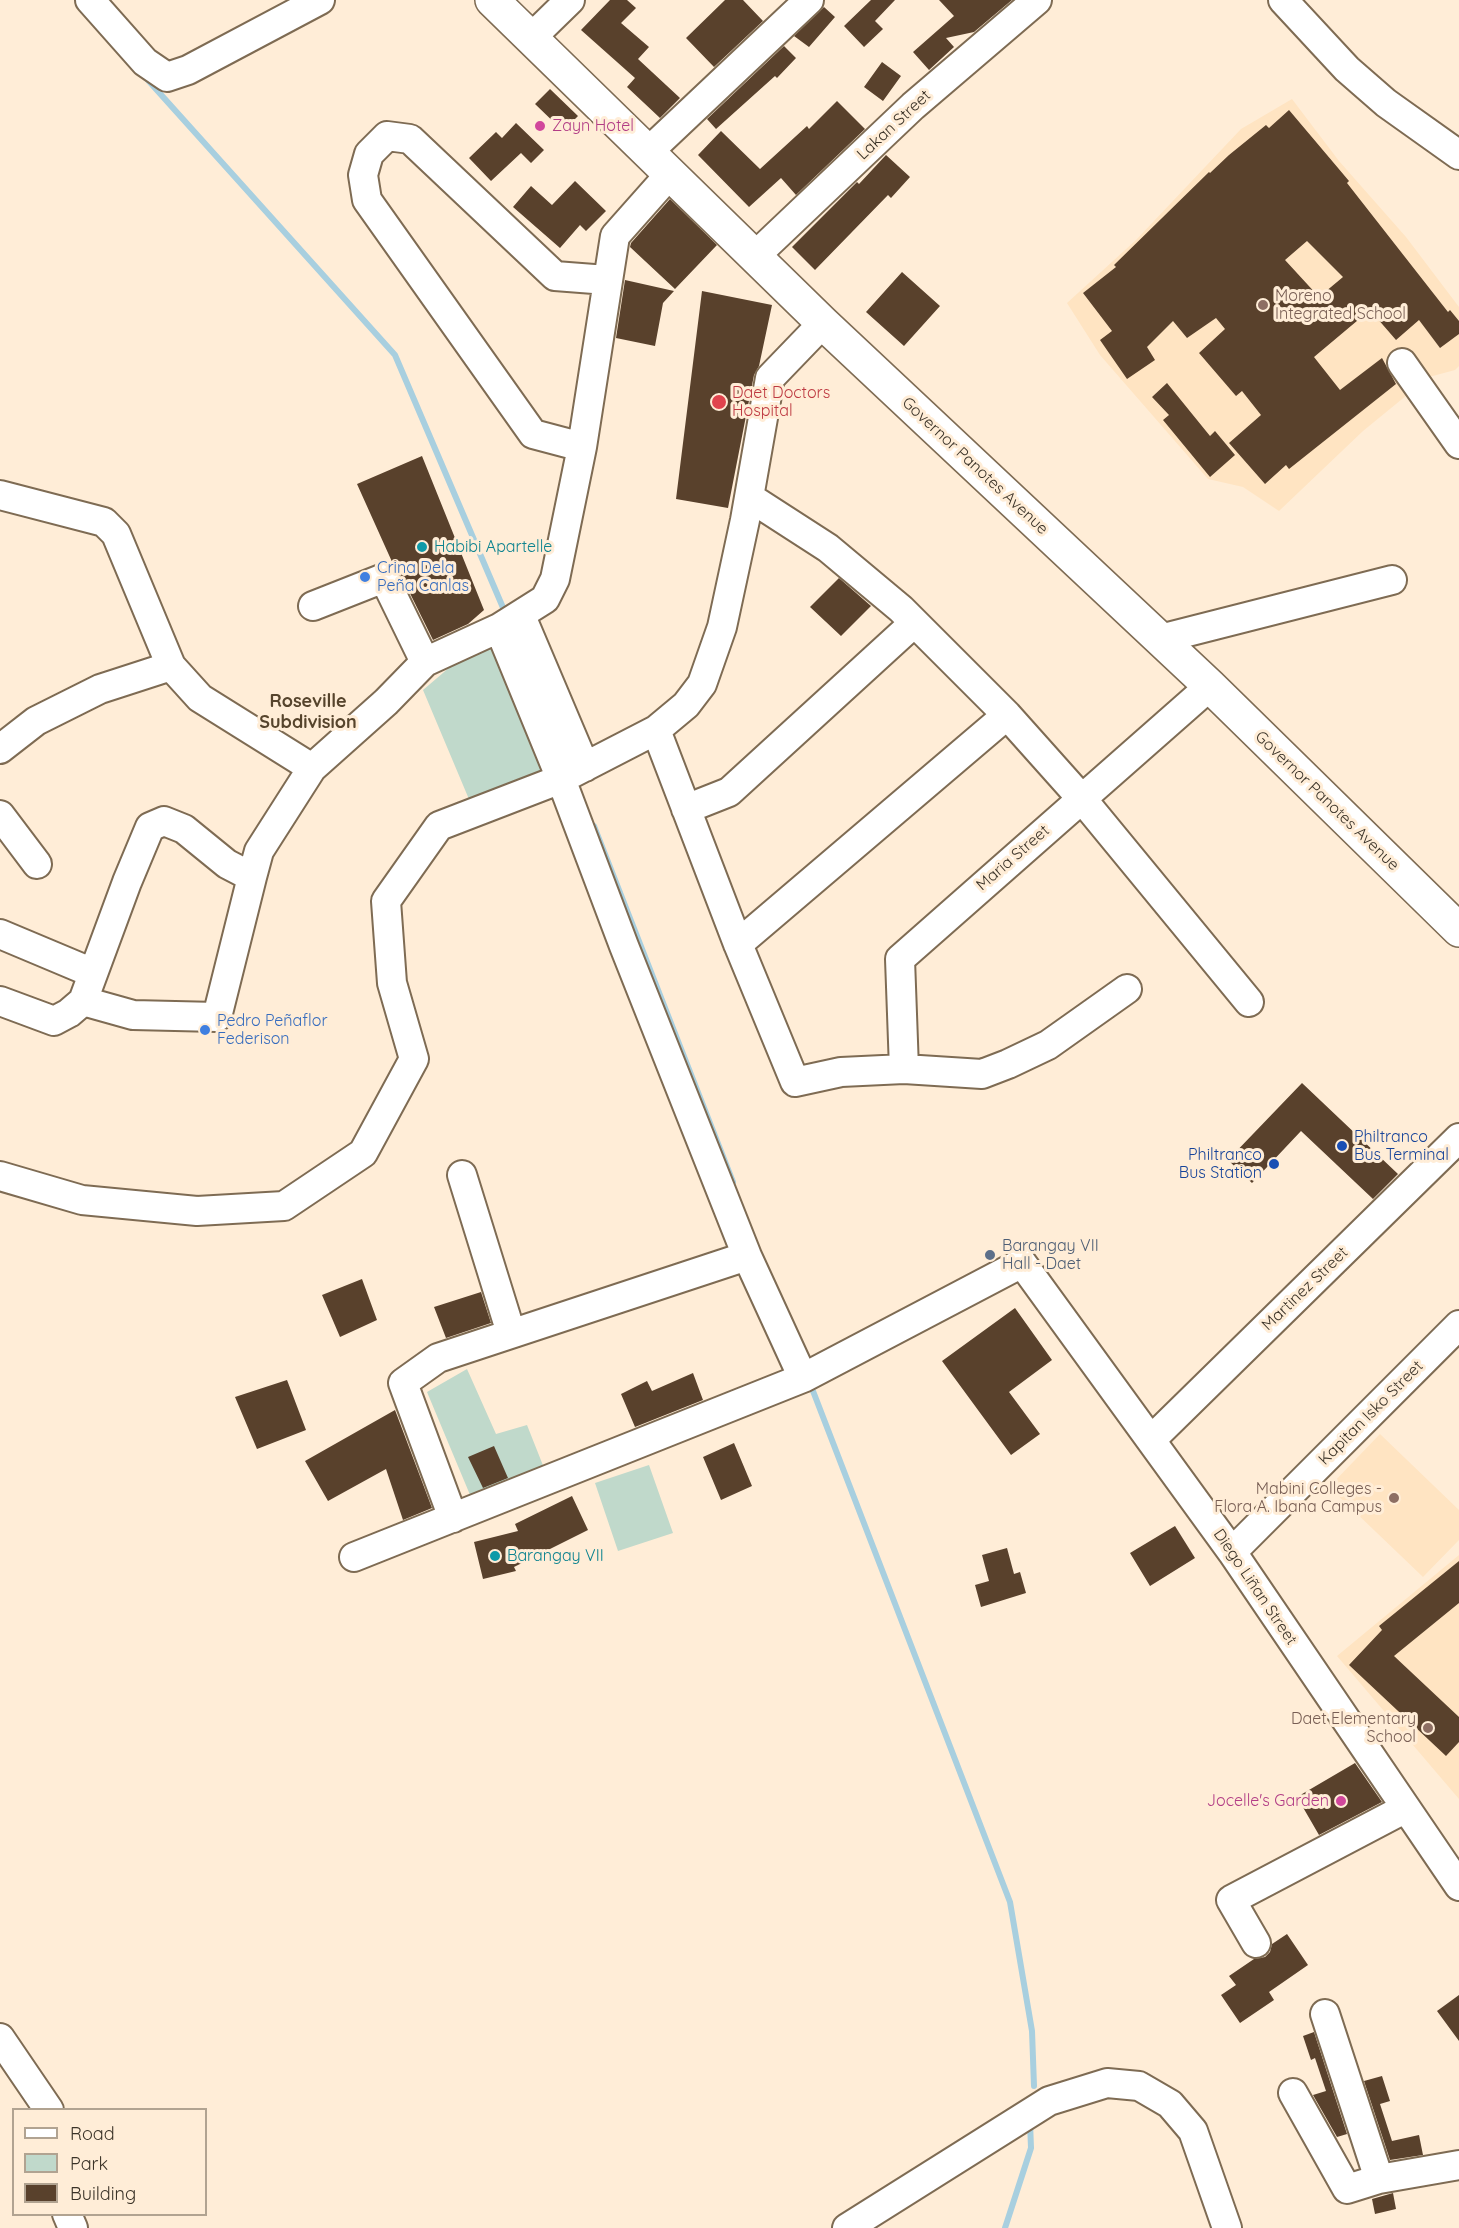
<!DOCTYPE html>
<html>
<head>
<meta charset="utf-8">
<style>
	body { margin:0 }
	#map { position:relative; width:1459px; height:2228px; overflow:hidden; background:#ffedd7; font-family:Quicksand,sans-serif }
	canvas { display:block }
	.legend { position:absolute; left:12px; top:2108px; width:195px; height:108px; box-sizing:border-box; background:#ffedd7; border:2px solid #b1a391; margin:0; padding:8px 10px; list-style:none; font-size:18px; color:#3b3328 }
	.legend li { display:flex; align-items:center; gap:12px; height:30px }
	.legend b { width:30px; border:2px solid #b1a391 }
</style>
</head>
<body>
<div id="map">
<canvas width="1459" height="2228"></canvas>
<ul class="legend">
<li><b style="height:8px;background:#fff"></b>Road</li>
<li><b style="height:16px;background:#c0d9cb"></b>Park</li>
<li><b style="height:16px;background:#59412c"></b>Building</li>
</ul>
</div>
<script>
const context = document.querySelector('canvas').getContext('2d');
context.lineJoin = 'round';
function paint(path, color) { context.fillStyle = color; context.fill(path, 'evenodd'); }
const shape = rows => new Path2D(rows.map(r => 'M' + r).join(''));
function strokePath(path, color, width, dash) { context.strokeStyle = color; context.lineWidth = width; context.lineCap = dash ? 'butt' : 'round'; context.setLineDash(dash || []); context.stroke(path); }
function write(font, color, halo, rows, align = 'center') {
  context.font = font + ' Quicksand,sans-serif'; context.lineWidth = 6; context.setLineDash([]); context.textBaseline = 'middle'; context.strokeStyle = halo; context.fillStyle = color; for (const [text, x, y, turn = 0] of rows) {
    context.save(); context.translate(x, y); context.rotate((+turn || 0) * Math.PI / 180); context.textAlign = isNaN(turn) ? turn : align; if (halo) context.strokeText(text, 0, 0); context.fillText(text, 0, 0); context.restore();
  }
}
const built = shape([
	[1292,99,1339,161,1406,237,1459,307,1459,366,1455,370,1429,377,1363,431,1279,511,1243,487,1208,479,1100,355,1067,303,1136,240,1241,129],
	[1380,1434,1459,1510,1459,1540,1423,1577,1329,1487],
	[1459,1555,1459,1799,1337,1656]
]);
const green = shape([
	[494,641,550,771,471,804,423,690,457,661],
	[467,1369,496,1434,527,1425,546,1473,473,1502,427,1392],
	[649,1465,673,1533,618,1551,595,1483]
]);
const stream = shape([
	[146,78,395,355,504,610],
	[594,826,733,1182],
	[813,1391,1010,1902,1032,2031,1034,2086],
	[1005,2228,1031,2148,1030,2122]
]);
const building = shape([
	[610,0,627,0,636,8,621,23,649,47,638,59,680,98,660,118,627,87,635,78,581,30],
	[725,0,743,0,763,21,714,67,686,38],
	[871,0,895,0,875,21,883,29,864,47,844,26],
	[939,0,1012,0,974,32,946,38,954,47,929,70,913,52,954,16],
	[824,7,835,17,809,47,794,36],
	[784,46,796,58,777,78,775,76,716,129,707,119],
	[882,62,901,76,883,101,864,87],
	[550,89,578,116,563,131,535,104],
	[837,101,865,129,796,195,781,178,749,207,698,155,721,131,760,169,807,126,809,129],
	[1289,110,1349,181,1347,183,1448,312,1450,310,1459,321,1459,334,1440,348,1419,320,1396,340,1370,310,1314,357,1340,390,1382,358,1396,384,1289,469,1286,465,1265,484,1229,443,1261,415,1242,391,1236,396,1199,353,1225,329,1216,318,1187,338,1173,321,1147,347,1155,360,1127,379,1100,340,1112,331,1083,293,1116,267,1114,265,1209,172,1210,173,1229,155,1266,125,1269,128],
	[1307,241,1343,277,1319,297,1285,260],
	[516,123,544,150,531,163,521,153,491,181,469,158,496,132,502,138],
	[886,155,910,177,891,198,888,195,815,270,792,247,857,182,859,184],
	[575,181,606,211,586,231,580,225,560,248,513,207,531,186,552,205],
	[670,199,717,245,675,289,630,247,631,243],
	[902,272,940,306,904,346,866,312],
	[625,280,674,291,663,303,655,346,616,338],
	[702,291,772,305,759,366,754,375,728,508,676,499],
	[1167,383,1210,436,1215,431,1235,455,1210,477,1163,420,1169,415,1152,397],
	[422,456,484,610,468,624,433,640,399,571,393,564,357,484],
	[839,578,871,606,841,636,810,607],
	[1302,1083,1398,1174,1373,1199,1301,1131,1252,1183,1228,1160],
	[362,1279,377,1320,340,1337,322,1295],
	[481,1292,491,1323,446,1338,434,1307],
	[1015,1308,1052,1360,1009,1392,1040,1434,1011,1455,942,1361],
	[693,1373,703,1400,635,1427,621,1394,647,1381,652,1391],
	[287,1380,306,1430,257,1449,235,1397],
	[395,1410,432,1508,403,1520,386,1469,328,1501,305,1461],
	[734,1443,752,1486,721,1500,703,1457],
	[494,1446,508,1478,483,1488,468,1457],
	[572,1496,588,1530,514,1567,516,1571,483,1579,474,1542,518,1531,515,1524],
	[1175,1526,1195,1558,1150,1586,1130,1553],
	[1007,1548,1014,1574,1020,1572,1026,1593,981,1607,975,1585,989,1581,982,1555],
	[1459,1561,1459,1603,1394,1656,1459,1717,1459,1742,1446,1756,1349,1665,1382,1630,1379,1626],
	[1355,1763,1382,1802,1319,1835,1297,1797],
	[1287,1934,1308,1965,1269,1992,1274,2000,1240,2023,1221,1995,1236,1985,1229,1976,1254,1959,1265,1957,1270,1952,1272,1944],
	[1459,1995,1459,2041,1437,2011],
	[1314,2032,1347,2134,1337,2137,1313,2095,1326,2091,1315,2058,1311,2060,1303,2036],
	[1382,2076,1390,2101,1380,2104,1392,2141,1419,2135,1423,2155,1390,2160,1364,2081],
	[1393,2193,1396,2209,1375,2214,1372,2199]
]);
const minor = shape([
	[90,0,145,62,167,77,188,70,320,0],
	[1283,0,1347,69,1386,103,1459,155],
	[531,38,570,0],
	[648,152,809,0],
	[755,256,913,106,1037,0],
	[1402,363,1459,444],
	[582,447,533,434,367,200,363,175,369,154,387,136,410,139,555,276,607,280],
	[0,495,104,522,116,534,171,666,200,698,312,768],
	[749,497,828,548,901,609,1007,715,1082,799,1249,1002],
	[313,606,384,578,425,662],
	[521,616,585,767],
	[499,628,561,779,624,946,747,1256,803,1378],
	[1160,639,1392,580],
	[656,730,738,944,795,1082,841,1072,904,1069,982,1074,1008,1064,1048,1045,1127,989],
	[0,749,36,721,100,689,171,666],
	[686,809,729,792,914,623],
	[0,815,37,864],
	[252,877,217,1017,133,1015,83,1001,127,882,150,827,164,821,184,829,227,864,252,877,259,851,312,768,386,702,425,662,499,628,545,599,555,579,582,447,615,236,670,174],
	[0,934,93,973],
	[738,944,1007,715],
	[0,1001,54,1021,69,1013,83,1001],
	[904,1069,900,959,1210,686],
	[462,1175,511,1333],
	[0,1176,82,1200,197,1211,284,1206,363,1153,414,1059,392,983,386,901,439,826,561,779,656,730,686,705,702,684,722,627,745,520,770,378,823,323],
	[1152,1439,1459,1138],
	[453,1518,403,1383,438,1358,747,1256],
	[1232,1552,1459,1325],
	[354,1557,803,1378,1022,1263,1232,1552,1459,1886],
	[1256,1943,1231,1900,1406,1808],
	[1325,2014,1379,2179],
	[0,2038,49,2110],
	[1293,2093,1347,2189,1379,2179,1459,2165],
	[67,2214,73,2228],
	[847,2228,1049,2101,1107,2083,1139,2086,1170,2104,1193,2131,1227,2228]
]);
const major = shape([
	[492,0,823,323,1210,686,1459,930]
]);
const markers = [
	[540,126,6,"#d1479c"],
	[1263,305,6,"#8d6e63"],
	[719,402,8,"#e0444e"],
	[422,547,6,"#0f9aa8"],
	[365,577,6,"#3f7fe0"],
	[205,1030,6,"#3f7fe0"],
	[1342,1146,6,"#1a4fb4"],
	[1274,1164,6,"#1a4fb4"],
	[990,1255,6,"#5c6f8a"],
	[1394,1498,6,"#8d6e63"],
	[495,1556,6,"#0f9aa8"],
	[1428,1728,6,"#8d6e63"],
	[1341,1801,6,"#d1479c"]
];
const streetNames = [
	["Lakan Street",894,125,-43],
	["Governor Panotes Avenue",975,466,43],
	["Governor Panotes Avenue",1327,801,44],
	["Maria Street",1013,858,-41],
	["Martinez Street",1305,1289,-44],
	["Kapitan Isko Street",1371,1413,-45],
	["Diego Liñan Street",1255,1587,56]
];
const hotelNames = [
	["Zayn Hotel",552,126],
	["Jocelle's Garden",1329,1801,"right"]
];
const educationNames = [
	["Moreno",1275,296,"left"],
	["Integrated School",1275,314,"left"],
	["Mabini Colleges -",1382,1489],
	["Flora A. Ibana Campus",1382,1507],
	["Daet Elementary",1416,1719],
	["School",1416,1737]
];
const healthNames = [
	["Daet Doctors",732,393],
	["Hospital",732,411]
];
const cultureNames = [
	["Habibi Apartelle",434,547],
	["Barangay VII",507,1556]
];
const shopNames = [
	["Crina Dela",377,568],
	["Peña Canlas",377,586],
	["Pedro Peñaflor",217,1021],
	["Federison",217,1039]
];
const transitNames = [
	["Philtranco",1354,1137],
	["Bus Terminal",1354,1155],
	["Philtranco",1262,1155,"right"],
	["Bus Station",1262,1173,"right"]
];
const serviceNames = [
	["Barangay VII",1002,1246],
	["Hall - Daet",1002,1264]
];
const neighbourhoodNames = [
	["Roseville",308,702],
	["Subdivision",308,723]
];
paint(built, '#ffe4c2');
paint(green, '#c0d9cb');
strokePath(stream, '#a8cfdf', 6);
paint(building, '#59412c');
strokePath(minor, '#7e6b53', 32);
strokePath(major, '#7e6b53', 36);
strokePath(minor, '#fff', 28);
strokePath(major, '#fff', 33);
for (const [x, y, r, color] of markers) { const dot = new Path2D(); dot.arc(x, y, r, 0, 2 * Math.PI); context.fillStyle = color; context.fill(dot); strokePath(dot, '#ffedd7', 2); }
write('16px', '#3b3328', '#ffedd7', streetNames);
write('16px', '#b23c85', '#ffedd7', hotelNames, 'left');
write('16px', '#785e54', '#ffedd7', educationNames, 'right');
write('16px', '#be3a42', '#ffedd7', healthNames, 'left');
write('16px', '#0d838f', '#ffedd7', cultureNames, 'left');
write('16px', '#366cbe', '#ffedd7', shopNames, 'left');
write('16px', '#164399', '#ffedd7', transitNames, 'left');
write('16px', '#4e5e75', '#ffedd7', serviceNames, 'left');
write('bold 18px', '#56442c', '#ffedd7', neighbourhoodNames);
</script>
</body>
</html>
